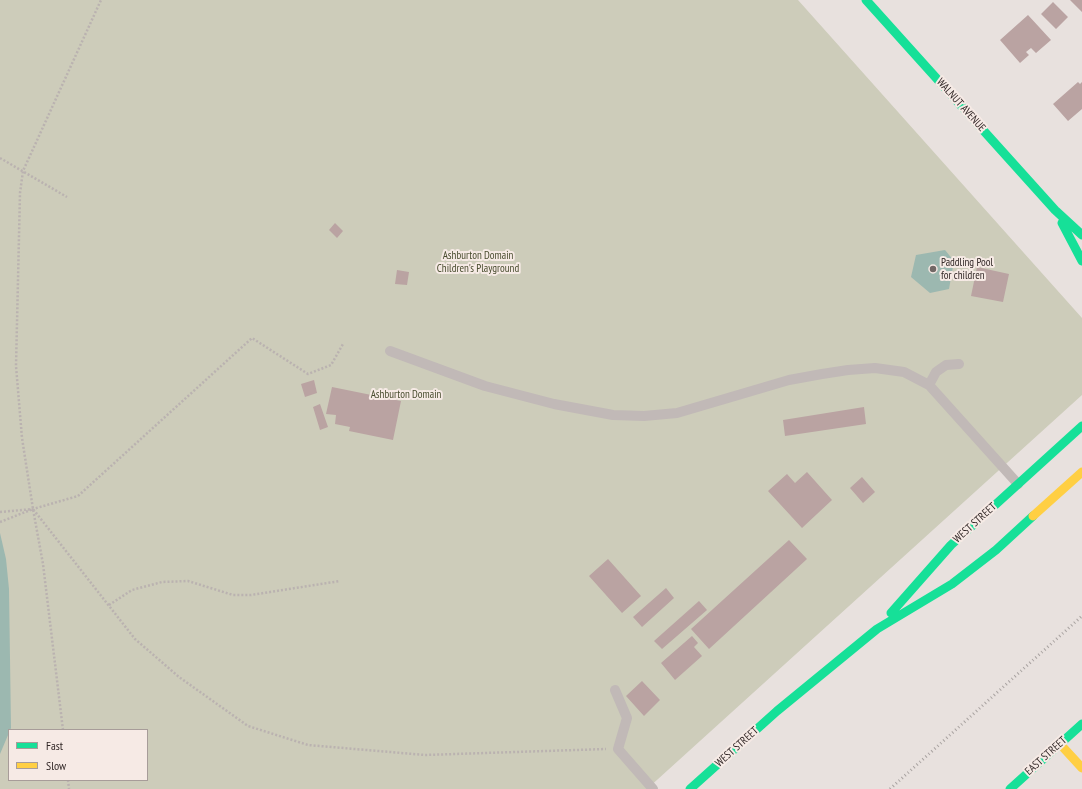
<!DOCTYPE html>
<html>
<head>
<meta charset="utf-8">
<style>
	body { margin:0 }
	#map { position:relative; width:1082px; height:789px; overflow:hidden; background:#e8e1de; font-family:"PT Sans Narrow",sans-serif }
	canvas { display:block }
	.legend { position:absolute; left:8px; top:729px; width:140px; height:52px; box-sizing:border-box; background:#f6eae5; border:1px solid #a79c99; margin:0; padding:5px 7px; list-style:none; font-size:12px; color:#312726 }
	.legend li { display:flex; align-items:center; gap:8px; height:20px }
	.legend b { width:20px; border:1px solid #a79c99 }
</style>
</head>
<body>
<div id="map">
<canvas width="1082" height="789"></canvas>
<ul class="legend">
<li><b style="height:5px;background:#16e098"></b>Fast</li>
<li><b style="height:5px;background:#ffcf43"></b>Slow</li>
</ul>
</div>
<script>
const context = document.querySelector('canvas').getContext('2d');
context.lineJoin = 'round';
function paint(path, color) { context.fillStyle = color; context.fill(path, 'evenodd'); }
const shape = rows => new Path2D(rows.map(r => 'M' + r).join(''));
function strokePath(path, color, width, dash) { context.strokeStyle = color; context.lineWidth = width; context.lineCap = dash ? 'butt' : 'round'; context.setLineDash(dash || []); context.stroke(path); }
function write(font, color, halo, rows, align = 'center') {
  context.font = font + ' "PT Sans Narrow",sans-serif'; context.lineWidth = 4; context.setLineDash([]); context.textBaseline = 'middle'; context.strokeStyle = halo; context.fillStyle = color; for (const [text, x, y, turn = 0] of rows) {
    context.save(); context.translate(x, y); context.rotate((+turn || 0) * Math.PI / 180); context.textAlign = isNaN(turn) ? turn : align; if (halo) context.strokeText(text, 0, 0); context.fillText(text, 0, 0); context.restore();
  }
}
const green = shape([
	[0,0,798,0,1082,318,1082,395,647,789,0,789],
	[9,730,147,730,147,780,9,780]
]);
const water = shape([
	[945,250,954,261,949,289,930,293,911,277,916,255],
	[0,533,6,559,9,589,11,728,0,754]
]);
const building = shape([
	[1070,0,1082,0,1082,12],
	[1053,2,1068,17,1056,29,1041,14],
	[1028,15,1051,40,1036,53,1031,48,1026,52,1029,55,1020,63,1000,40],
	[1078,82,1080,84,1082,82,1082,109,1068,121,1053,104],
	[335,223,343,231,337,238,329,230],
	[977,267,1009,274,1003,302,971,296],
	[397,270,409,272,407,285,395,284],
	[314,380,317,393,305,397,301,384],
	[332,387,401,401,393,440,349,431,350,427,335,424,336,415,326,414],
	[320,404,328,427,320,430,313,407],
	[864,407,866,424,785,436,783,420],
	[807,472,832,500,802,528,768,491,787,474,795,483],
	[862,477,875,492,863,503,850,488],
	[789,540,807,559,709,649,691,629],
	[608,559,641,596,622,613,589,576],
	[666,588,674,598,642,627,633,617],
	[699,601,707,610,662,649,654,641],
	[692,636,698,643,694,647,702,656,675,680,661,663],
	[642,681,660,700,644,716,626,696]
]);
const path = shape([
	[0,158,67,197],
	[0,512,33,509,78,496,252,338,308,374,331,365,343,344],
	[0,522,33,509,135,639,179,677,248,726,308,745,425,755,606,749],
	[109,605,132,590,162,582,188,581,233,595,251,595,340,581],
	[63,730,43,564,33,509,22,438,16,366,20,193,23,171,101,0],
	[68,780,69,789]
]);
const lane = shape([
	[390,351,485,386,554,404,613,415,644,416,677,413,789,380,822,374,848,370,875,368,904,372,929,385,1018,484],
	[929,385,936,372,946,365,959,364],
	[615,690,627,718,618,749,653,789]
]);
const fast = shape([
	[866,0,1055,210,1082,235],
	[1062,223,1082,261],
	[891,613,951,545,1082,426],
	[690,789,777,711,877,629,952,584,996,550,1033,516],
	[1010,789,1082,724]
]);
const slow = shape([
	[1033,516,1082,472],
	[1060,744,1082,768]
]);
const rail = shape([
	[890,789,1082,616]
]);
const markers = [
	[933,269,4,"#716866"]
];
const streetNames = [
	["WALNUT AVENUE",961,105,48],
	["WEST STREET",975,523,-42],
	["WEST STREET",737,747,-42],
	["EAST STREET",1046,756,-42]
];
const parkNames = [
	["Ashburton Domain",478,256],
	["Children's Playground",478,269],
	["Ashburton Domain",406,395]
];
const poiNames = [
	["Paddling Pool",941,263],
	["for children",941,276]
];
paint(green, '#cdccba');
paint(water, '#9cb8b0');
paint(building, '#baa3a2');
strokePath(path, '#bab2b0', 2.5, [2, 2]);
strokePath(lane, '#c1b9b7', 10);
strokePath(fast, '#16e098', 9);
strokePath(slow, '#ffcf43', 9);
strokePath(rail, '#a9a3a1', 3, [1, 3]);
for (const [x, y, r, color] of markers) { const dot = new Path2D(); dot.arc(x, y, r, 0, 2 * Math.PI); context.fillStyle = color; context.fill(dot); strokePath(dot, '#f6eae5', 1.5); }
write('11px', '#312726', '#f6eae5', streetNames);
write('11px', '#484c2e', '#f6eae5', parkNames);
write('11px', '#312726', '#f6eae5', poiNames, 'left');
</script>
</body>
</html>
